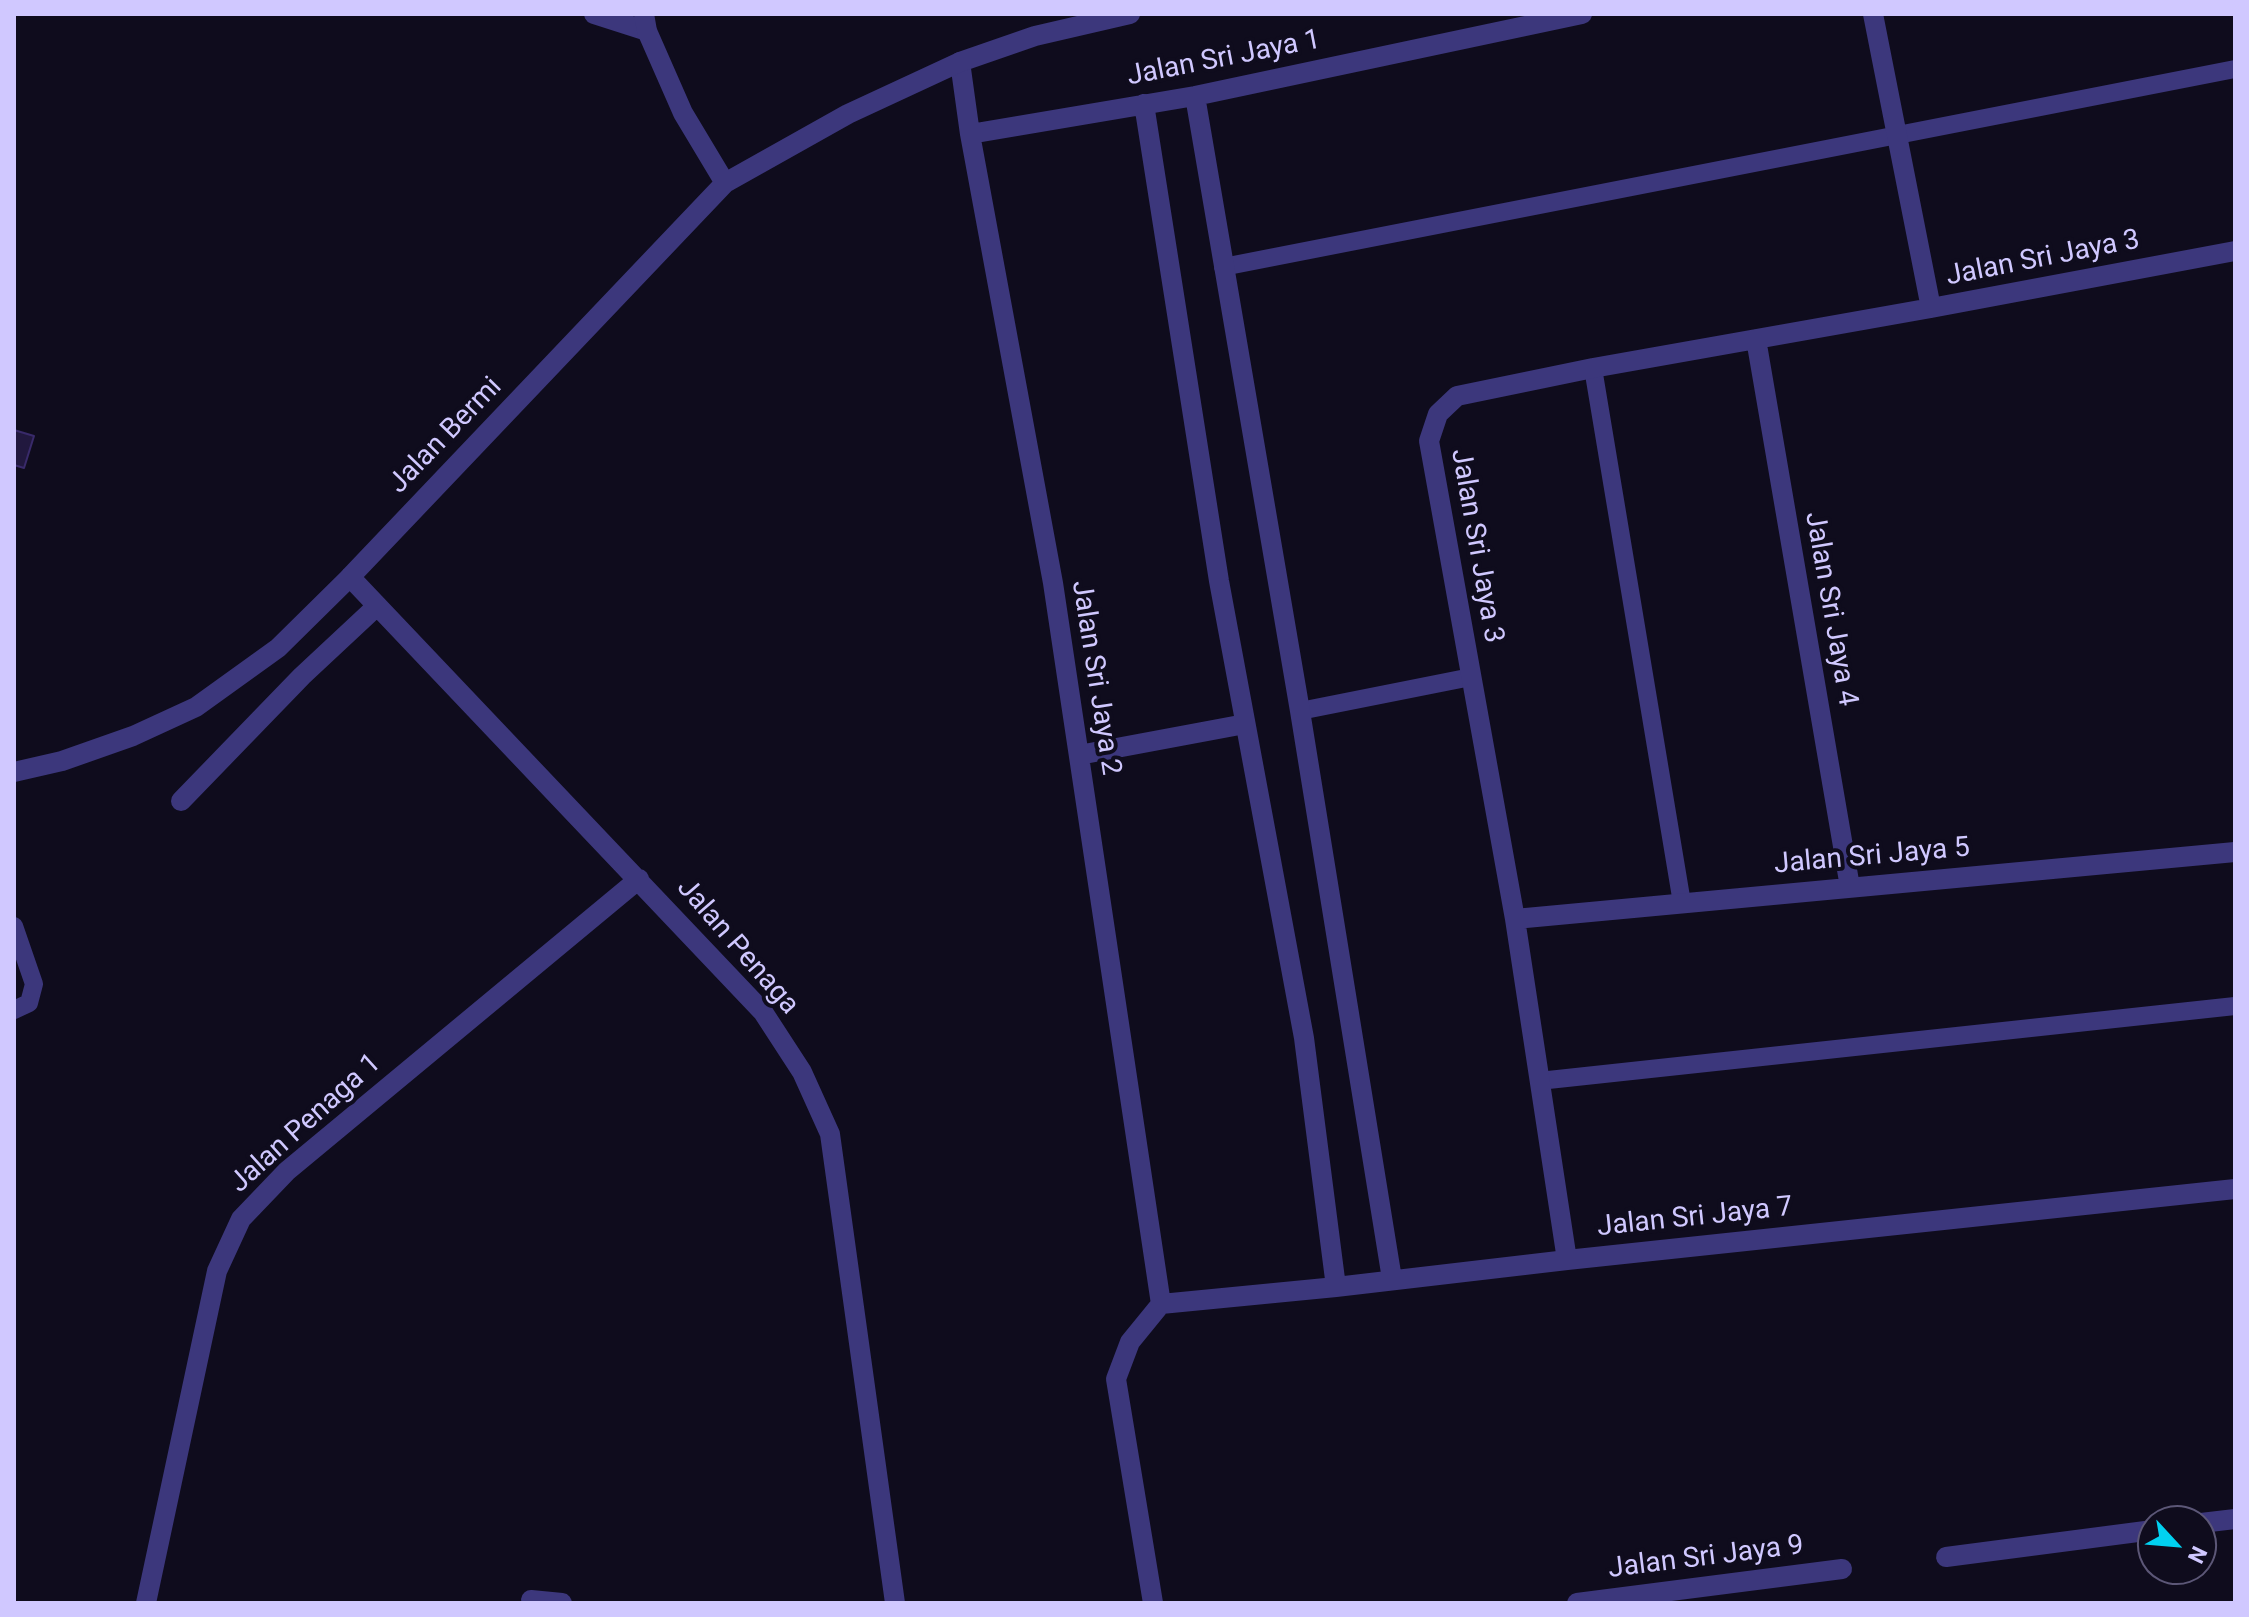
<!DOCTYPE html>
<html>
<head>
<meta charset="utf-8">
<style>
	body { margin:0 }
	#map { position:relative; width:2249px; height:1617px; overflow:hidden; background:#0f0c1d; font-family:Roboto,sans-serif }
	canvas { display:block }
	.frame { position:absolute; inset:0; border:16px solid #d0c8ff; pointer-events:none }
	.north { position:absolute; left:2137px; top:1505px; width:80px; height:80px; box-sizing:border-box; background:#0f0c1d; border:2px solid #5c5777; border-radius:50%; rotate:116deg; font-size:22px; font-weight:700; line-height:32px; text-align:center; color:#d0c8ff }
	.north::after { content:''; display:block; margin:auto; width:28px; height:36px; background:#01d1f1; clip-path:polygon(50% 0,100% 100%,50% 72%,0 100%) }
</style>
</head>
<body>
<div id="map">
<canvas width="2249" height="1617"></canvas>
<div class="frame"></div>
<div class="north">N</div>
</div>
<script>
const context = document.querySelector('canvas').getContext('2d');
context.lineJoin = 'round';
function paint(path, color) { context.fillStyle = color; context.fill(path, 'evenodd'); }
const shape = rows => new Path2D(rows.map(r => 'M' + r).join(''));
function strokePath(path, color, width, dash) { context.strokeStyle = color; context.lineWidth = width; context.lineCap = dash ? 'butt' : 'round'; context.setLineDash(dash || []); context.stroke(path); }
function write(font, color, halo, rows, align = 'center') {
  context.font = font + ' Roboto,sans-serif'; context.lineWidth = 8; context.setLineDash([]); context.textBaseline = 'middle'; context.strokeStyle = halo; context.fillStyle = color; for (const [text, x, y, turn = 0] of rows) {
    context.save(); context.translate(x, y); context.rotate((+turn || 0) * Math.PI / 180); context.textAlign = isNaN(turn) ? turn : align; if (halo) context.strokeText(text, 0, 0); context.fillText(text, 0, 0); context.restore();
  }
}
const building = shape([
	[14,430,34,436,24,468,14,465,14,430]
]);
const service = shape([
	[1223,267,2235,69],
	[1593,368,1682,903],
	[1300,711,1471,677],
	[14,926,34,984,29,1003,14,1010],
	[1539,1081,2235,1006]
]);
const minor = shape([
	[594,14,647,31],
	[1873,14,1931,308],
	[960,62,970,134,1053,583,1161,1304],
	[1195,96,1300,711,1392,1279],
	[1144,104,1219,581,1304,1038,1336,1287],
	[970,134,1195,96,1582,14],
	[1756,339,1850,887],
	[350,577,763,1012,802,1072,830,1134,895,1603],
	[1079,755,1245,724],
	[181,801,302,676,377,606],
	[1515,919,2235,852],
	[1567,1260,1515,919,1429,441,1438,414,1457,396,1593,368,1931,308,2235,251],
	[1161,1304,1336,1287,1567,1260,2235,1189],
	[2201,1523,2235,1519],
	[1946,1557,2153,1530],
	[531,1600,562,1603],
	[146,1603,217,1271,241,1219,287,1171,639,879],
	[1153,1603,1116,1379,1130,1342,1161,1304],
	[1577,1603,1842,1569]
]);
const tertiary = shape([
	[725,183,848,114,960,62,1035,36,1130,14],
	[14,772,62,761,133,736,196,707,278,648,350,577,725,183,683,113,647,31,644,14]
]);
const streetNames = [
	["Jalan Sri Jaya 1",1224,59,-11],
	["Jalan Sri Jaya 3",2043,259,-11],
	["Jalan Bermi",446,436,-46],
	["Jalan Sri Jaya 3",1476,546,80],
	["Jalan Sri Jaya 4",1830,609,80],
	["Jalan Sri Jaya 2",1095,678,81],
	["Jalan Sri Jaya 5",1872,857,-5],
	["Jalan Penaga",737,947,49],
	["Jalan Penaga 1",306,1124,-42],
	["Jalan Sri Jaya 7",1695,1218,-6],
	["Jalan Sri Jaya 9",1706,1558,-7]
];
paint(building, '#21183e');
strokePath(building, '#392a6a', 2);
strokePath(service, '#3c377c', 18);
strokePath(minor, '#3c377c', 20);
strokePath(tertiary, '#3c377c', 20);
write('28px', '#d0c8ff', '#0f0c1d', streetNames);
</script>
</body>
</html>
